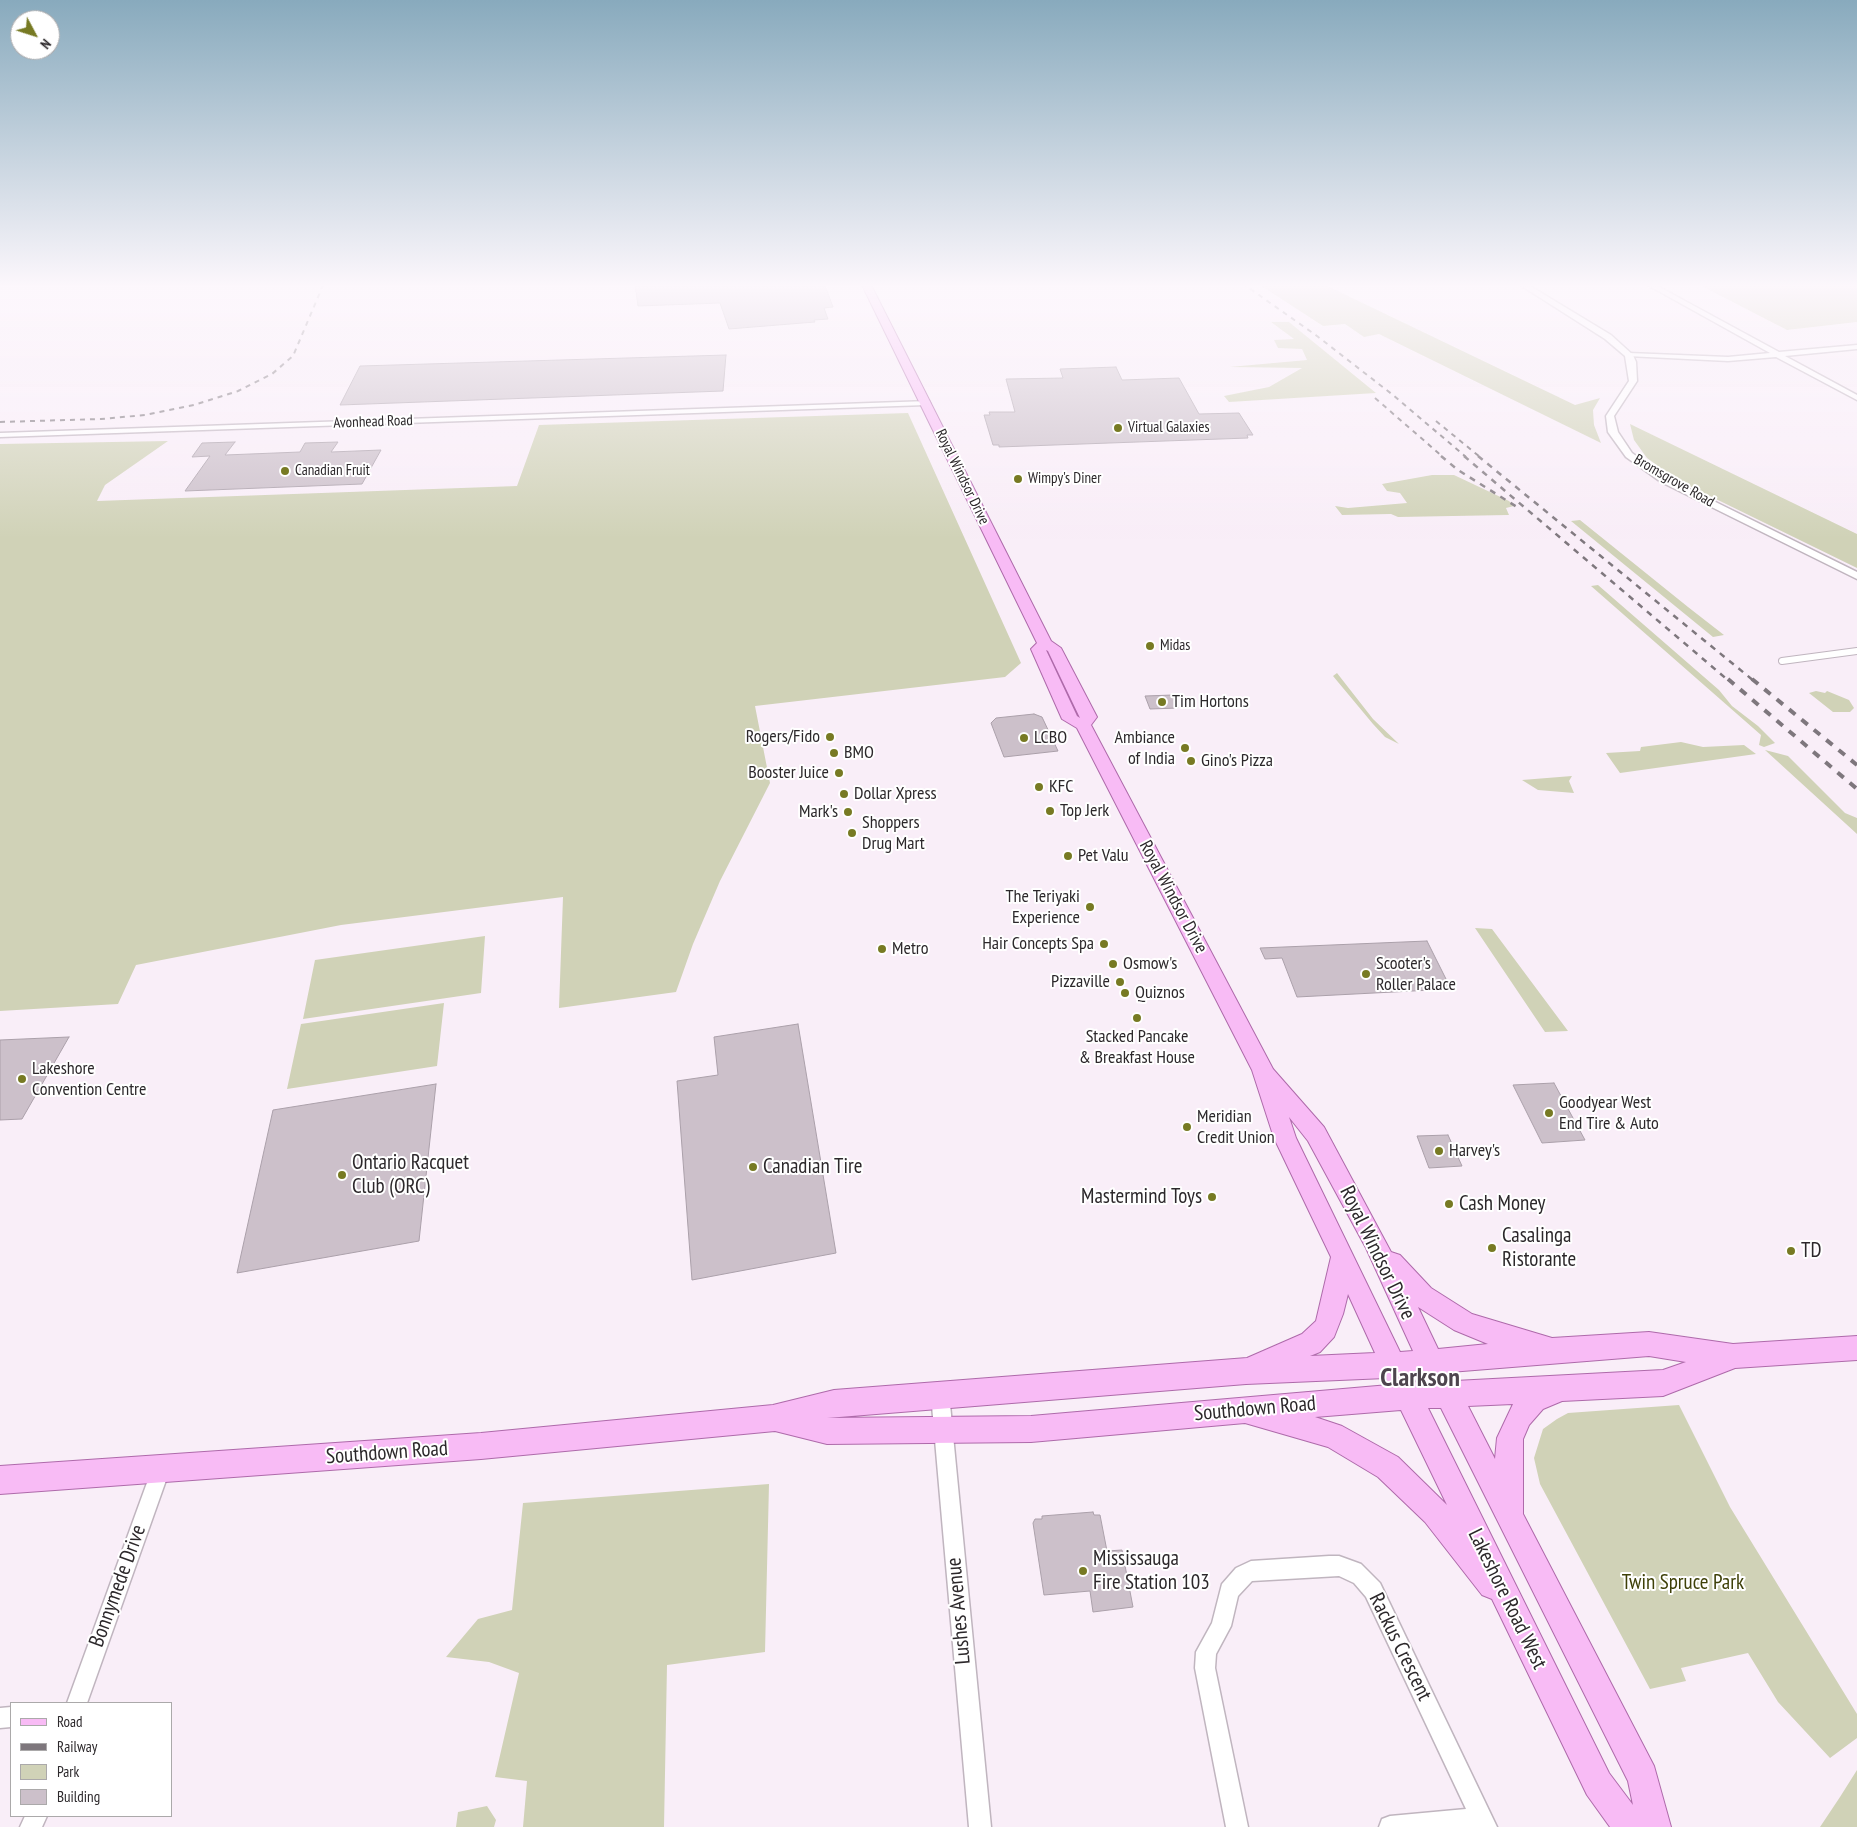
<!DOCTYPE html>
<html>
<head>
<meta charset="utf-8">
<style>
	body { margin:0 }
	#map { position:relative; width:1857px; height:1827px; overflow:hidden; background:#f9eef8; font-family:"PT Sans Narrow",sans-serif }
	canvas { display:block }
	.legend { position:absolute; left:10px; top:1702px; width:162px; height:115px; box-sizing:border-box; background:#fff; border:1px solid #aba9aa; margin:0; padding:6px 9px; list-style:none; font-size:15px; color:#2c282b }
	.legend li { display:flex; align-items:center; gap:10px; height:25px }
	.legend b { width:25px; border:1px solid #aba9aa }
	.north { position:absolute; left:10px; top:10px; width:50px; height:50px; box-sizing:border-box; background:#fff; border:1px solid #aba9aa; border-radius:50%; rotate:130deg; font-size:14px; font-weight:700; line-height:20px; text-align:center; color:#2c282b }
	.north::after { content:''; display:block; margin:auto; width:18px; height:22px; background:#777a23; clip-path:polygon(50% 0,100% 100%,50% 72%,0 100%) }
</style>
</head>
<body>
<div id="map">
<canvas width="1857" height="1827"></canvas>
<ul class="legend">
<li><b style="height:6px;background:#f8bbf5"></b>Road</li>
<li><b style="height:6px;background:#7e777d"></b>Railway</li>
<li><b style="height:14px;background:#d0d2b7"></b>Park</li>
<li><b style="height:14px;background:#ccc0ca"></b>Building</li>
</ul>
<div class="north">N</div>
</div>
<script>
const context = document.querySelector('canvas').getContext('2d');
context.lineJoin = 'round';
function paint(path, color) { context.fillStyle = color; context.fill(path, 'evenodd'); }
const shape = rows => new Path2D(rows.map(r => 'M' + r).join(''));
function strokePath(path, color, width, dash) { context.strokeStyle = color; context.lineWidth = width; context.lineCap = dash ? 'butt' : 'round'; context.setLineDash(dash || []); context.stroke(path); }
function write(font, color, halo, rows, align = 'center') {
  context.font = font + ' "PT Sans Narrow",sans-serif'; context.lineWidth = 4; context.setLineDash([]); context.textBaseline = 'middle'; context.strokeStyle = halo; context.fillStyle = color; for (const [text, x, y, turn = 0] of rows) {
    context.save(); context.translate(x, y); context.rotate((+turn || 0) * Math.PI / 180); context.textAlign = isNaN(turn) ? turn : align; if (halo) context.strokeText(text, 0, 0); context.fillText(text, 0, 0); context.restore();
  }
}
const green = shape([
	[1257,283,1321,283,1575,405,1600,398,1593,410,1594,425,1601,443,1379,334,1364,337,1345,324,1323,326],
	[1696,283,1857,283,1857,322,1787,330],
	[1271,322,1289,322,1376,393,1229,402,1224,396,1269,387,1302,368,1229,367,1307,360,1302,349,1278,348,1274,340,1294,339],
	[908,413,1021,663,1005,677,755,706,770,783,720,881,693,944,676,992,559,1008,563,897,341,925,136,965,118,1004,0,1011,0,444,168,441,105,485,97,501,517,486,539,425],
	[1630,424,1857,534,1857,568,1677,480,1647,458,1634,440],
	[1432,475,1454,475,1509,501,1514,506,1506,508,1509,515,1398,517,1391,514,1342,515,1335,506,1348,508,1407,503,1400,493,1387,491,1382,484],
	[1580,520,1688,607,1724,635,1713,637,1571,521],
	[1598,585,1719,690,1732,706,1758,726,1775,743,1764,747,1759,745,1761,735,1591,586],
	[1337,673,1373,719,1399,744,1385,737,1373,724,1333,676],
	[1816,691,1825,693,1827,691,1849,700,1854,708,1850,712,1833,712,1809,693],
	[1681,742,1703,747,1744,745,1756,754,1620,773,1606,753,1640,751,1641,747],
	[1765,750,1788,756,1845,813,1857,818,1857,834],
	[1572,776,1569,781,1574,793,1538,790,1522,780],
	[1475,928,1492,929,1568,1031,1545,1032],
	[485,936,481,993,303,1019,315,960],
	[444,1003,437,1066,287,1089,301,1024],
	[1679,1405,1730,1507,1857,1714,1857,1738,1830,1758,1778,1702,1748,1653,1681,1668,1686,1681,1650,1689,1540,1484,1534,1458,1543,1429,1557,1419,1568,1413],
	[769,1484,765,1652,667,1665,664,1827,523,1827,527,1781,495,1777,519,1673,489,1662,446,1657,478,1619,512,1610,523,1503],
	[1857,1770,1857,1827,1820,1827,1840,1797],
	[487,1806,496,1820,494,1827,456,1827,458,1812]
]);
const building = shape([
	[667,283,824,283,833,307,824,308,828,319,814,320,815,322,729,329,720,303,638,306,635,285,667,283],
	[726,355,723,391,340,405,360,366,726,355],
	[1116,367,1122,380,1179,378,1199,414,1239,413,1253,435,1247,435,1248,438,999,447,999,445,993,445,984,415,990,415,989,412,1015,412,1006,379,1063,378,1060,369,1116,367],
	[235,442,225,455,300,452,305,443,338,442,331,452,381,450,362,484,185,491,210,456,192,457,202,443,235,442],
	[1173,695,1178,708,1150,709,1145,696,1173,695],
	[1034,714,1042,717,1058,751,1004,757,991,723,996,718,1034,714],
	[1427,941,1451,989,1297,997,1282,958,1265,959,1260,948,1427,941],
	[798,1024,836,1253,692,1280,677,1081,718,1075,714,1037,798,1024],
	[69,1037,22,1119,0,1120,0,1040,69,1037],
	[1554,1083,1585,1140,1542,1143,1513,1085,1554,1083],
	[436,1084,419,1241,237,1273,273,1110,436,1084],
	[1448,1135,1462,1166,1429,1168,1417,1136,1448,1135],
	[1093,1512,1094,1515,1100,1515,1107,1551,1122,1550,1133,1607,1093,1612,1090,1591,1044,1595,1033,1523,1035,1519,1042,1519,1042,1516,1093,1512]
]);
const pedestrian = shape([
	[1782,661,1857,651]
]);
const minor = shape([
	[1644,283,1652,283,1779,352,1857,345,1857,349,1785,356,1857,395,1857,400,1776,357,1728,361,1627,356,1627,354,1629,353,1728,357,1770,353,1644,283],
	[929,401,930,403,926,405,0,437,0,433,929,401],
	[940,1385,946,1388,949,1394,991,1827,969,1827,931,1394,934,1388,940,1385],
	[161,1460,167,1463,170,1469,87,1703,67,1703,152,1469,155,1463,161,1460],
	[1329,1556,1339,1556,1361,1564,1380,1583,1497,1827,1379,1827,1382,1819,1390,1816,1466,1809,1366,1597,1354,1583,1339,1576,1252,1581,1238,1596,1231,1626,1216,1654,1215,1668,1248,1827,1226,1827,1195,1668,1196,1652,1212,1623,1222,1584,1236,1568,1251,1561,1329,1556],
	[11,1707,11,1727,0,1728,0,1708,11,1707],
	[25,1816,47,1816,42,1827,20,1827,25,1816]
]);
const tertiary = shape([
	[1517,283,1525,283,1611,335,1633,355,1636,362,1637,381,1614,416,1618,432,1632,453,1667,478,1857,572,1857,579,1661,482,1626,457,1608,432,1606,416,1629,381,1625,356,1605,339,1517,283]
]);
const primary = shape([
	[861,283,870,283,1051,641,1061,648,1097,717,1091,725,1273,1069,1324,1127,1391,1252,1400,1255,1431,1288,1472,1314,1552,1338,1649,1332,1733,1344,1857,1336,1857,1360,1735,1368,1663,1396,1562,1401,1543,1409,1529,1425,1523,1439,1523,1514,1654,1766,1671,1827,1610,1827,1587,1795,1492,1599,1482,1595,1425,1522,1378,1477,1328,1447,1245,1423,1031,1442,827,1444,775,1431,481,1459,0,1494,0,1466,481,1433,773,1405,834,1390,1247,1358,1302,1334,1316,1321,1331,1257,1274,1138,1252,1070,1077,728,1062,719,1031,649,1037,643,861,283],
	[1046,650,1048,651,1080,718,1077,716,1046,650],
	[1289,1117,1308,1141,1366,1248,1413,1351,1400,1352,1296,1138,1289,1117],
	[1348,1294,1375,1353,1310,1356,1320,1352,1334,1337,1343,1314,1348,1294],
	[1418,1307,1454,1330,1488,1344,1438,1349,1418,1307],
	[1649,1356,1686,1362,1663,1370,1455,1381,1450,1372,1649,1356],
	[1424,1375,1428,1383,1416,1383,1412,1376,1424,1375],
	[1386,1378,1389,1385,1031,1416,827,1418,1246,1384,1386,1378],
	[1513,1404,1497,1438,1495,1459,1468,1406,1513,1404],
	[1428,1408,1441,1408,1628,1781,1633,1805,1609,1773,1428,1408],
	[1401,1410,1447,1505,1398,1457,1342,1426,1315,1417,1401,1410]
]);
const railFar2 = shape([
	[1242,283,1317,336,1393,395,1466,457],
	[1375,398,1443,457],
	[1436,421,1480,457],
	[0,422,101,419,145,415,194,405,238,391,272,374,293,356,324,283]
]);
const railFar1 = shape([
	[1441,456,1458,470,1517,507],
	[1464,456,1729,681],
	[1478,456,1754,681]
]);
const rail = shape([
	[1728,679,1857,789],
	[1752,679,1857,765]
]);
const markers = [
	[1118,428,5,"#777a23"],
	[285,471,5,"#777a23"],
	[1018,479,5,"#777a23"],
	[1150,646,5,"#777a23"],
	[1162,702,5,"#777a23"],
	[830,737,5,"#777a23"],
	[1024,738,5,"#777a23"],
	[1185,748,5,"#777a23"],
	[834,753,5,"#777a23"],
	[1191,761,5,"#777a23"],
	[839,773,5,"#777a23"],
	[1039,787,5,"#777a23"],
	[844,794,5,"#777a23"],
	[1050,811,5,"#777a23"],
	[848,812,5,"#777a23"],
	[852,833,5,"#777a23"],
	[1068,856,5,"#777a23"],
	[1090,907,5,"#777a23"],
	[1104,944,5,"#777a23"],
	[882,949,5,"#777a23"],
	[1113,964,5,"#777a23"],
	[1366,974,5,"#777a23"],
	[1120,982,5,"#777a23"],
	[1125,993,5,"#777a23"],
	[1137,1018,5,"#777a23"],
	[22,1079,5,"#777a23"],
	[1549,1113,5,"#777a23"],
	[1187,1127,5,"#777a23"],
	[1439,1151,5,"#777a23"],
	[753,1167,5,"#777a23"],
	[342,1175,5,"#777a23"],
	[1212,1197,5,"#777a23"],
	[1449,1204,5,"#777a23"],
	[1492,1248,5,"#777a23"],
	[1791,1251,5,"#777a23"],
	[1083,1571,5,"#777a23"]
];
const farStreetnames = [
	["Avonhead Road",373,422,-2],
	["Royal Windsor Drive",962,477,64],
	["Bromsgrove Road",1674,481,30]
];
const farPoinames = [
	["Virtual Galaxies",1128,428],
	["Canadian Fruit",295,471],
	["Wimpy's Diner",1028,479],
	["Midas",1160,646]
];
const poiNames = [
	["Tim Hortons",1172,702],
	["Rogers/Fido",820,737,"right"],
	["LCBO",1034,738],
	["Ambiance",1175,738,"right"],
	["of India",1175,759,"right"],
	["BMO",844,753],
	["Gino's Pizza",1201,761],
	["Booster Juice",829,773,"right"],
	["KFC",1049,787],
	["Dollar Xpress",854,794],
	["Top Jerk",1060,811],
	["Mark's",838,812,"right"],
	["Shoppers",862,823],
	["Drug Mart",862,844],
	["Pet Valu",1078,856],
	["The Teriyaki",1080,897,"right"],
	["Experience",1080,918,"right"],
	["Hair Concepts Spa",1094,944,"right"],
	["Metro",892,949],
	["Osmow's",1123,964],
	["Scooter's",1376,964],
	["Roller Palace",1376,985],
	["Pizzaville",1110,982,"right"],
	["Quiznos",1135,993],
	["Stacked Pancake",1137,1037,"center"],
	["& Breakfast House",1137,1058,"center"],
	["Lakeshore",32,1069],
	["Convention Centre",32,1090],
	["Goodyear West",1559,1103],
	["End Tire & Auto",1559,1124],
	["Meridian",1197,1117],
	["Credit Union",1197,1138],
	["Harvey's",1449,1151]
];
const streetNames = [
	["Royal Windsor Drive",1173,897,62]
];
const nearPoinames = [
	["Ontario Racquet",352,1163],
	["Club (ORC)",352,1187],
	["Canadian Tire",763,1167],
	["Mastermind Toys",1202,1197,"right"],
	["Cash Money",1459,1204],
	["Casalinga",1502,1236],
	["Ristorante",1502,1260],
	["TD",1801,1251],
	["Mississauga",1093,1559],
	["Fire Station 103",1093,1583]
];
const nearStreetnames = [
	["Royal Windsor Drive",1377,1253,64],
	["Southdown Road",1255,1409,-5],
	["Southdown Road",387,1453,-4],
	["Bonnymede Drive",118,1586,-70],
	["Lakeshore Road West",1507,1599,64],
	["Lushes Avenue",959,1611,-95],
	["Rackus Crescent",1400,1647,64]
];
const nearParknames = [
	["Twin Spruce Park",1683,1583]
];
const nearDistrictnames = [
	["Clarkson",1420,1379]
];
paint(green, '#d0d2b7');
paint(building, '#ccc0ca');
strokePath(building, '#aba0aa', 1);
strokePath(pedestrian, '#c0b5bf', 8);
strokePath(minor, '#c0b5bf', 3);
strokePath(tertiary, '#c0b5bf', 3);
strokePath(primary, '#ae6aaa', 2);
strokePath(pedestrian, '#fff', 6);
paint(minor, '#fff');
paint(tertiary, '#fff');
paint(primary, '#f8bbf5');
strokePath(railFar2, '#7e777d', 2, [5, 5]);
strokePath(railFar1, '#7e777d', 2.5, [6, 6]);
strokePath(rail, '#7e777d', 4, [8, 8]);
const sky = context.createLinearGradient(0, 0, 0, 539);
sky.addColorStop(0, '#88aabd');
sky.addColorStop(0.53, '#fcf7fc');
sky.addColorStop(1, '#fcf7fc00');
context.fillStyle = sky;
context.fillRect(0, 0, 1857, 539);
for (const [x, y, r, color] of markers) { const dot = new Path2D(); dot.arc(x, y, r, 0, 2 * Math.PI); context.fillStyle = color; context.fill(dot); strokePath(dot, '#fff', 2); }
write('15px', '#2c282b', '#fff', farStreetnames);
write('15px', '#2c282b', '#fff', farPoinames, 'left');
write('18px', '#2c282b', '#fff', poiNames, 'left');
write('18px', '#2c282b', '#fff', streetNames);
write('21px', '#2c282b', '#fff', nearPoinames, 'left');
write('21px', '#2c282b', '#fff', nearStreetnames);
write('21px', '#3e4008', '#fff', nearParknames);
write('bold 26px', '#4e454e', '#fff', nearDistrictnames);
</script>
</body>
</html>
